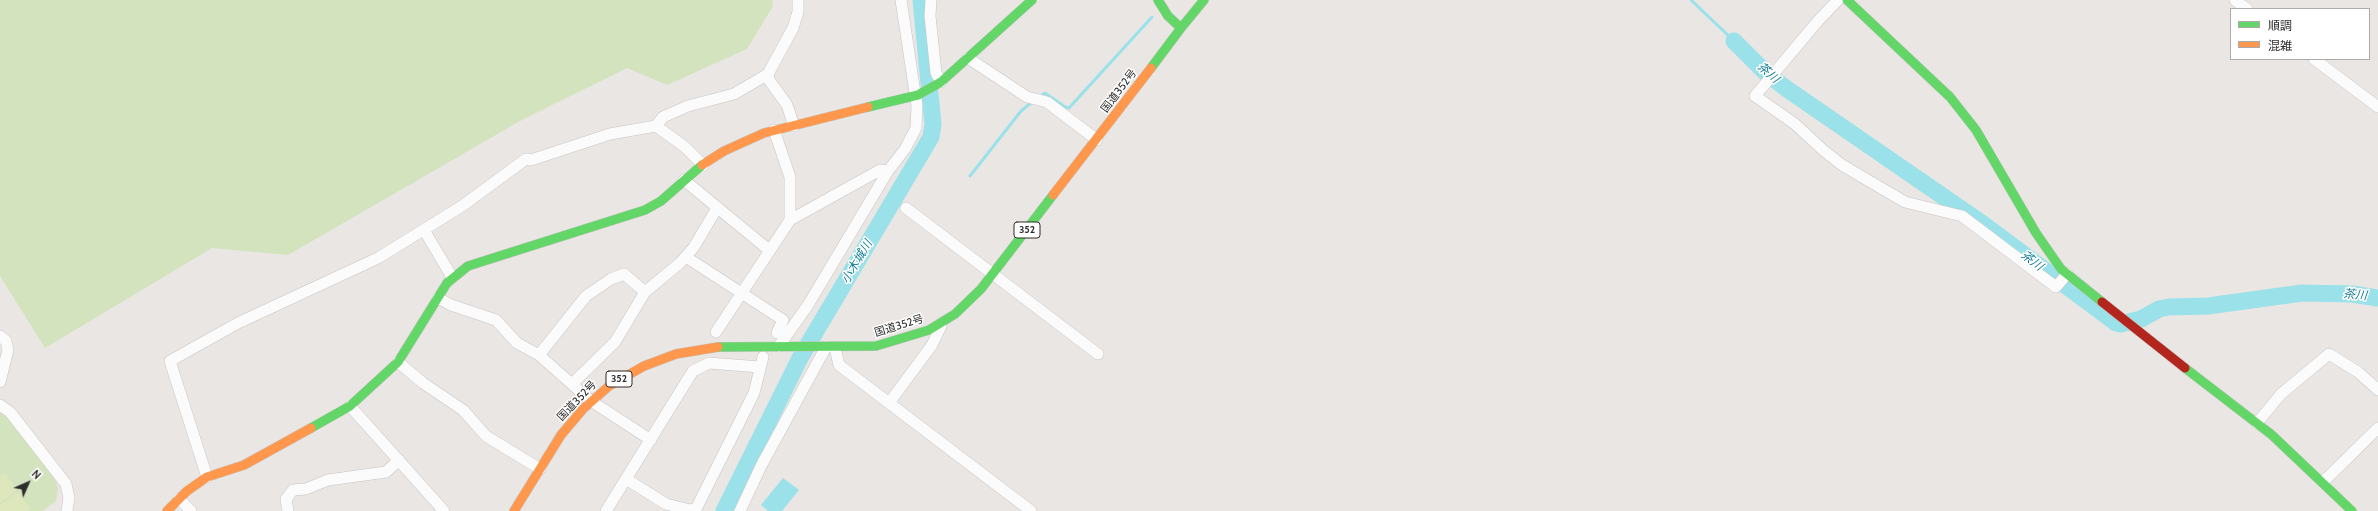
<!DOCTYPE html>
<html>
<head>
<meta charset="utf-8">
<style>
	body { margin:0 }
	#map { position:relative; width:2378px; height:511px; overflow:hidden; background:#eae6e3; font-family:Cabin,"Noto Sans JP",sans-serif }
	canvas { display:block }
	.legend { position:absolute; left:2230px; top:8px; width:140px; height:52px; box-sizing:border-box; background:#fff; border:1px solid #ababab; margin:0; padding:5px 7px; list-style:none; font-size:12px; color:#2d2d2d }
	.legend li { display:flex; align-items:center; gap:8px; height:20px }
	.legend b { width:20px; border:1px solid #ababab }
	.north { position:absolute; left:8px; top:463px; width:40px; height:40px; -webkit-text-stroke:3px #fff; paint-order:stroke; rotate:45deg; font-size:11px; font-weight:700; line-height:16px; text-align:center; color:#2d2d2d }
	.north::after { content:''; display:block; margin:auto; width:14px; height:18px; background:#2d2d2d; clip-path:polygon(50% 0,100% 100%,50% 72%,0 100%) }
</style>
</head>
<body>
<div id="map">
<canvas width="2378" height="511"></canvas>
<ul class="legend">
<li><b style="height:5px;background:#63d668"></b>順調</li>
<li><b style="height:5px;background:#ff974d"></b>混雑</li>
</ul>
<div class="north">N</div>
</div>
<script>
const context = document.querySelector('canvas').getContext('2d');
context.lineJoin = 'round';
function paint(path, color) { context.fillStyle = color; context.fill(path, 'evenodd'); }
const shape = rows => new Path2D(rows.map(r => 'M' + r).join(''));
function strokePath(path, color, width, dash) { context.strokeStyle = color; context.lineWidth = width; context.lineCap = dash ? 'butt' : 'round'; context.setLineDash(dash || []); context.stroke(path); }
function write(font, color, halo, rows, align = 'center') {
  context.font = font + ' Cabin,"Noto Sans JP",sans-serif'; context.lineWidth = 3; context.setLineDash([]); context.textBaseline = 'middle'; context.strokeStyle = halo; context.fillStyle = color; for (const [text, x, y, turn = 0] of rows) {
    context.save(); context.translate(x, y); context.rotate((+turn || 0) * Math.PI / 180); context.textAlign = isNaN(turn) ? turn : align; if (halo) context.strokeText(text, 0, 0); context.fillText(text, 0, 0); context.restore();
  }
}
const green = shape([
	[0,0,772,0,773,6,747,49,667,85,627,68,520,121,288,255,212,248,45,348,0,276],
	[0,411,7,416,52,473,58,488,56,501,43,511,0,511]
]);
const pitch = shape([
	[5,473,17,490,0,503,0,476],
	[18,492,31,509,28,511,0,511,0,505]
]);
const water = shape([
	[783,478,799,490,782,511,768,511,761,505]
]);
const stream = shape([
	[1691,0,1734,41],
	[1043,94,1045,93,1065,107,1069,108,1152,17],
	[970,176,1021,111,1032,102]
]);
const river = shape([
	[1734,41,1766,73,1787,89,1983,224,2116,323,2121,324,2141,319,2159,309,2169,307,2208,306,2302,293,2352,294,2378,298],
	[724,511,800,358,931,137,933,124,921,0]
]);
const street = shape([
	[931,0,930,16,936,73,941,82],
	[1838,0,1817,22,1755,96,1795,124,1823,150,1842,165,1893,195,1905,202,1962,216,2056,287,2067,274],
	[2235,0,2247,9],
	[968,58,1027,97,1047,102,1097,140],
	[2314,59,2378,107],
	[768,74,769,80,787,105,794,126],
	[656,126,663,117,688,106,734,94,768,74,793,28,798,12,798,0],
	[774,130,790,177,790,220],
	[684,180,769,250],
	[906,208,1098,354],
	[424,230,452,277],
	[686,257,783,320,777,333],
	[438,298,451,305,496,320,517,343,539,355],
	[716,332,790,220,880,170,888,171],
	[0,336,6,341,8,350,0,382],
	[779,346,808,305,888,171,905,149,916,128,917,106,901,0],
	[835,348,839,365,1031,511],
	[398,362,423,383,463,410,486,436,540,469],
	[572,384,615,342,645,292],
	[889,403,932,345,941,326],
	[0,405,10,412,66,484,69,498,67,511],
	[350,406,444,511],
	[2257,423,2281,394,2329,354,2358,372,2378,390],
	[651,440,591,401,539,355,586,296,611,279,624,274,645,292,680,263,694,247,717,208],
	[207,477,170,361,238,323,378,258,462,206,526,159,531,160,610,134,656,126,685,147,703,165],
	[626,479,666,504,690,510,696,509,754,393,763,357],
	[2323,482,2378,428],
	[179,499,191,511],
	[288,511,286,499,293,490,306,489,328,480,386,472,399,460],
	[606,511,693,371,709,363,760,367],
	[740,511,761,466,826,347]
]);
const fast = shape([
	[1847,0,1950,97,1976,130,2036,233,2061,269,2102,302],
	[1181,28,1204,0],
	[1151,68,1181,28,1168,16,1158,0],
	[868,107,918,95,941,82,1032,0],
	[718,347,876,346,929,330,955,314,981,289,1053,195],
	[2185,368,2272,435,2352,511],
	[311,428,350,406,398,362,447,283,468,266,645,210,661,201,702,165]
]);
const slow = shape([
	[702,165,724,151,764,133,868,107],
	[1053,195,1151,68],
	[167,511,187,491,207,477,244,465,311,428],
	[514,511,561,435,583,409,609,386,644,366,676,354,718,347]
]);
const jam = shape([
	[2102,302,2185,368]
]);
const shields = [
	[1027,230,26],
	[619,379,26]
];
const shieldNames = [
	["352",1027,230],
	["352",619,379]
];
const streetNames = [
	["国道352号",1119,91,-53],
	["国道352号",899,326,-17],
	["国道352号",577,401,-46]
];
const waterNames = [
	["茶川",1768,73,41],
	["茶川",2032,261,37],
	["小木城川",857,262,-59],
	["茶川",2355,295,5]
];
paint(green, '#d3e3be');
paint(pitch, '#dee7bb');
paint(water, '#9ae1e9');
strokePath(stream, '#9ae1e9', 3);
strokePath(river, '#9ae1e9', 17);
strokePath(street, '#c6c5c5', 12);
strokePath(fast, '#c6c5c5', 10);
strokePath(slow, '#c6c5c5', 10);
strokePath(jam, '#c6c5c5', 10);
strokePath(street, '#fcfbfb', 11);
strokePath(fast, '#63d668', 9);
strokePath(slow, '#ff974d', 9);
strokePath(jam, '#b3261e', 9);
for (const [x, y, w] of shields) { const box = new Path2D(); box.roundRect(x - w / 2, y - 8, w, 16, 3); context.fillStyle = '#fff'; context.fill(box); strokePath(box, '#2d2d2d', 1); }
write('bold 10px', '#2d2d2d', null, shieldNames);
write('11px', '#2d2d2d', '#fff', streetNames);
write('italic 12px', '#137c93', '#fff', waterNames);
</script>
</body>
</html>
